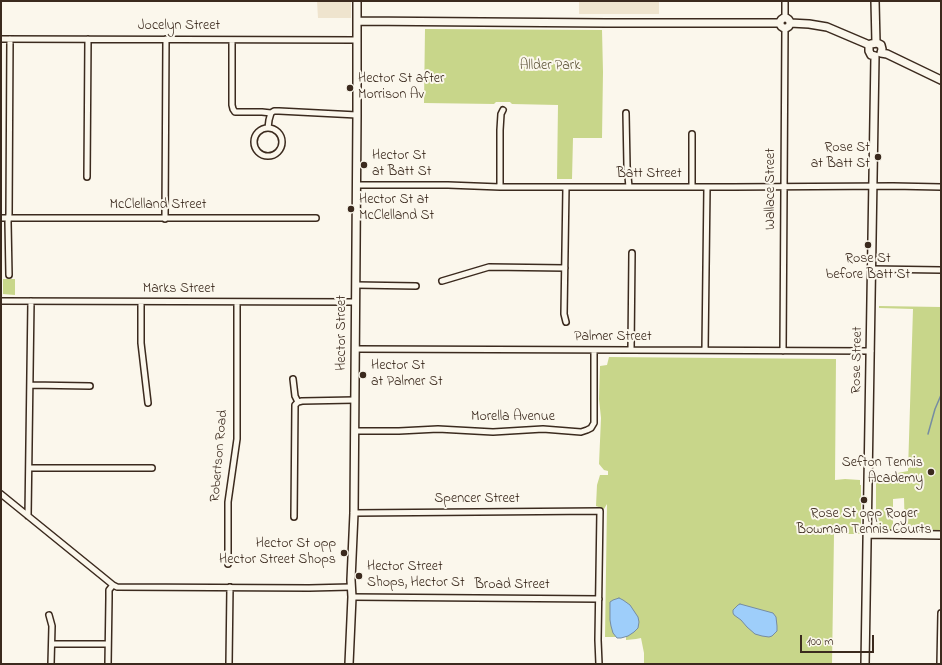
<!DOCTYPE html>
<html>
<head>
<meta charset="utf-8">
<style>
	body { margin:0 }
	#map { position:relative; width:942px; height:665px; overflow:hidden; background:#fbf7ec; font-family:"Indie Flower",sans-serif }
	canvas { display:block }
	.frame { position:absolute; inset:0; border:2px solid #3b2a1e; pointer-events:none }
	.scale { position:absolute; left:800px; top:635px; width:74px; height:18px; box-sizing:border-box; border:2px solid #3b2a1e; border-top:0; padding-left:5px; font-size:12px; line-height:14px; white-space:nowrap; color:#3b2a1e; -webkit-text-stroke:3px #fbf7ec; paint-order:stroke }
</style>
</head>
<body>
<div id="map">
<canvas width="942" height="665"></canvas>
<div class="frame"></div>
<div class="scale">100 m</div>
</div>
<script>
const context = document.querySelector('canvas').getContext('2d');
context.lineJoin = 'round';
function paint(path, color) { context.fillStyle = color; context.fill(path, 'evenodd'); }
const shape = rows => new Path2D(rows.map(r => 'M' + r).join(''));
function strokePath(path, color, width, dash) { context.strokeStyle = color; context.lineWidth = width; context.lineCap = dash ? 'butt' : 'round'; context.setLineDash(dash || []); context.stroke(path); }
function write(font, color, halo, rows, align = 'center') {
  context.font = font + ' "Indie Flower",sans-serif'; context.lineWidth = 4; context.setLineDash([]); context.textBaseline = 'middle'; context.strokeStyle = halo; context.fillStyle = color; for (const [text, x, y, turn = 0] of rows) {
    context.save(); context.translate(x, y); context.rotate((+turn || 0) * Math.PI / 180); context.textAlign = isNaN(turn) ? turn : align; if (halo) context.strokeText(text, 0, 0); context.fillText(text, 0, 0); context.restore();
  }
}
const built = shape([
	[317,1,351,1,351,18,318,18],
	[579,1,659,1,659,14,579,14]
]);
const green = shape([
	[425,29,602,30,603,72,602,138,573,138,572,179,557,179,558,105,512,104,510,102,496,102,494,104,424,103],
	[3,279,15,279,15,295,3,294],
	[879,306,941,307,941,531,905,531,904,498,893,499,893,531,880,530,877,529,876,527,876,477,908,471,913,309,879,308],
	[609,357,836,359,835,480,845,479,860,480,860,485,861,485,861,534,834,534,834,535,832,664,644,664,644,653,641,638,636,639,626,640,626,637,605,637,607,504,604,509,596,506,597,485,600,475,608,475,608,471,604,470,599,464,601,418,599,399,600,366,607,365]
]);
const water = shape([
	[619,598,623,600,630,605,638,617,639,622,638,628,634,632,628,636,621,638,617,638,613,633,611,626,610,620,610,602,613,600,619,598],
	[740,604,773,613,776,617,777,626,777,631,772,636,769,637,762,636,755,634,747,627,741,620,734,615,733,613,733,610,738,605,740,604]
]);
const stream = shape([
	[928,434,935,409,941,395]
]);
const street = shape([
	[785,18,785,1],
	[1,39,357,40],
	[232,40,232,105,233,109,235,112,262,112,271,113,274,111,279,111,357,115],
	[626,113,627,166,629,187],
	[268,128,269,120,271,113],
	'254 142a14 14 0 1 1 28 0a14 14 0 1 1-28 0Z',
	[692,134,692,187],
	[87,177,88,39],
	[357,185,448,185,500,187,733,187,893,186,941,187],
	[500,187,500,130,501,114,503,110],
	[566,187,564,314,566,322],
	[1,218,316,218],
	[165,219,166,39],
	[872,269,941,270],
	[9,275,8,222,9,214,10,39],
	[442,281,489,267,565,268],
	[356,285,416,286],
	[1,301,356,302],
	[141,302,141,343,148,403],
	[356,349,631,350,871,351],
	[631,350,632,253],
	[705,350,707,187],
	[783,351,785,28],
	[293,379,295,396,298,402],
	[30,385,90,386],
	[355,431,399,431,438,429,493,432,543,429,581,432,587,430,591,428,594,423,594,350],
	[29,468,152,468],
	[1,494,102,576,113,585,117,587,309,588,351,587],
	[354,513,600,511,598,640,599,664],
	[28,516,31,301],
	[294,517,295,405,298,402,302,401,355,400],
	[228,564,228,502,237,439,237,302],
	[352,597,599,599],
	[49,615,52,626,51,664],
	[52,644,108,644],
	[108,664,109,598,109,590,113,585],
	[229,664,230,587],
	[940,664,941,613]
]);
const secondary = shape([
	[875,1,876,43],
	'780 23a5 5 0 1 1 10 0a5 5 0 1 1-10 0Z',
	[357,21,606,23,780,23],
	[790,23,809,24,827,27,867,44,869,46],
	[881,53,887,54,941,80],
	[875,56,871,55,869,51,869,46,871,44,877,43,881,45,882,49,881,53],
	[868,534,941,535],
	[349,664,352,597,351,580,354,513,357,115,357,1],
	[865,664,875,56]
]);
const markers = [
	[350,88,4,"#3b2a1e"],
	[878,157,4,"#3b2a1e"],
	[364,165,4,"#3b2a1e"],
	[351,209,4,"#3b2a1e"],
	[868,245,4,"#3b2a1e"],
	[363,375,4,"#3b2a1e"],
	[931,472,4,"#3b2a1e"],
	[864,500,4,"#3b2a1e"],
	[344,553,4,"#3b2a1e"],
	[359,576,4,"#3b2a1e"]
];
const streetNames = [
	["Jocelyn Street",179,27],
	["Batt Street",649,175],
	["Wallace Street",772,189,-90],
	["McClelland Street",158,206],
	["Marks Street",179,290],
	["Hector Street",343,333,-90],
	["Palmer Street",613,338],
	["Rose Street",858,360,-89],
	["Morella Avenue",513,418],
	["Robertson Road",220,456,-85],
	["Spencer Street",477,500],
	["Broad Street",512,586]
];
const parkNames = [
	["Allder Park",550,67]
];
const poiNames = [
	["Hector St after",358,80],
	["Morrison Av",358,96],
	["Rose St",870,149,"right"],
	["at Batt St",870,165,"right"],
	["Hector St",372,157],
	["at Batt St",372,173],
	["Hector St at",359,201],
	["McClelland St",359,217],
	["Rose St",868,260,"center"],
	["before Batt St",868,276,"center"],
	["Hector St",371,367],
	["at Palmer St",371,383],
	["Sefton Tennis",923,464,"right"],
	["Academy",923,480,"right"],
	["Rose St opp Roger",864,515,"center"],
	["Bowman Tennis Courts",864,531,"center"],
	["Hector St opp",336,545,"right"],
	["Hector Street Shops",336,561,"right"],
	["Hector Street",367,568],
	["Shops, Hector St",367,584]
];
paint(built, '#efe4ce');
paint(green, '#c8d68a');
paint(water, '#9ecefa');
strokePath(water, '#768ca2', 1);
strokePath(stream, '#768ca2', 1.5);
strokePath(street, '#3b2a1e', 8);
strokePath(secondary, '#3b2a1e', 10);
strokePath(street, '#fbf7ec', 5);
strokePath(secondary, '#fbf7ec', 7);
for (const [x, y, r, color] of markers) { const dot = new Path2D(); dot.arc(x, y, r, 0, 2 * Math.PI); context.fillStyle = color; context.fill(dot); strokePath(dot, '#fbf7ec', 1.5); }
write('14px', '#3b2a1e', '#fbf7ec', streetNames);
write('14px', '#5e5539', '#fbf7ec', parkNames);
write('14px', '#3b2a1e', '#fbf7ec', poiNames, 'left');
</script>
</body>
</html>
